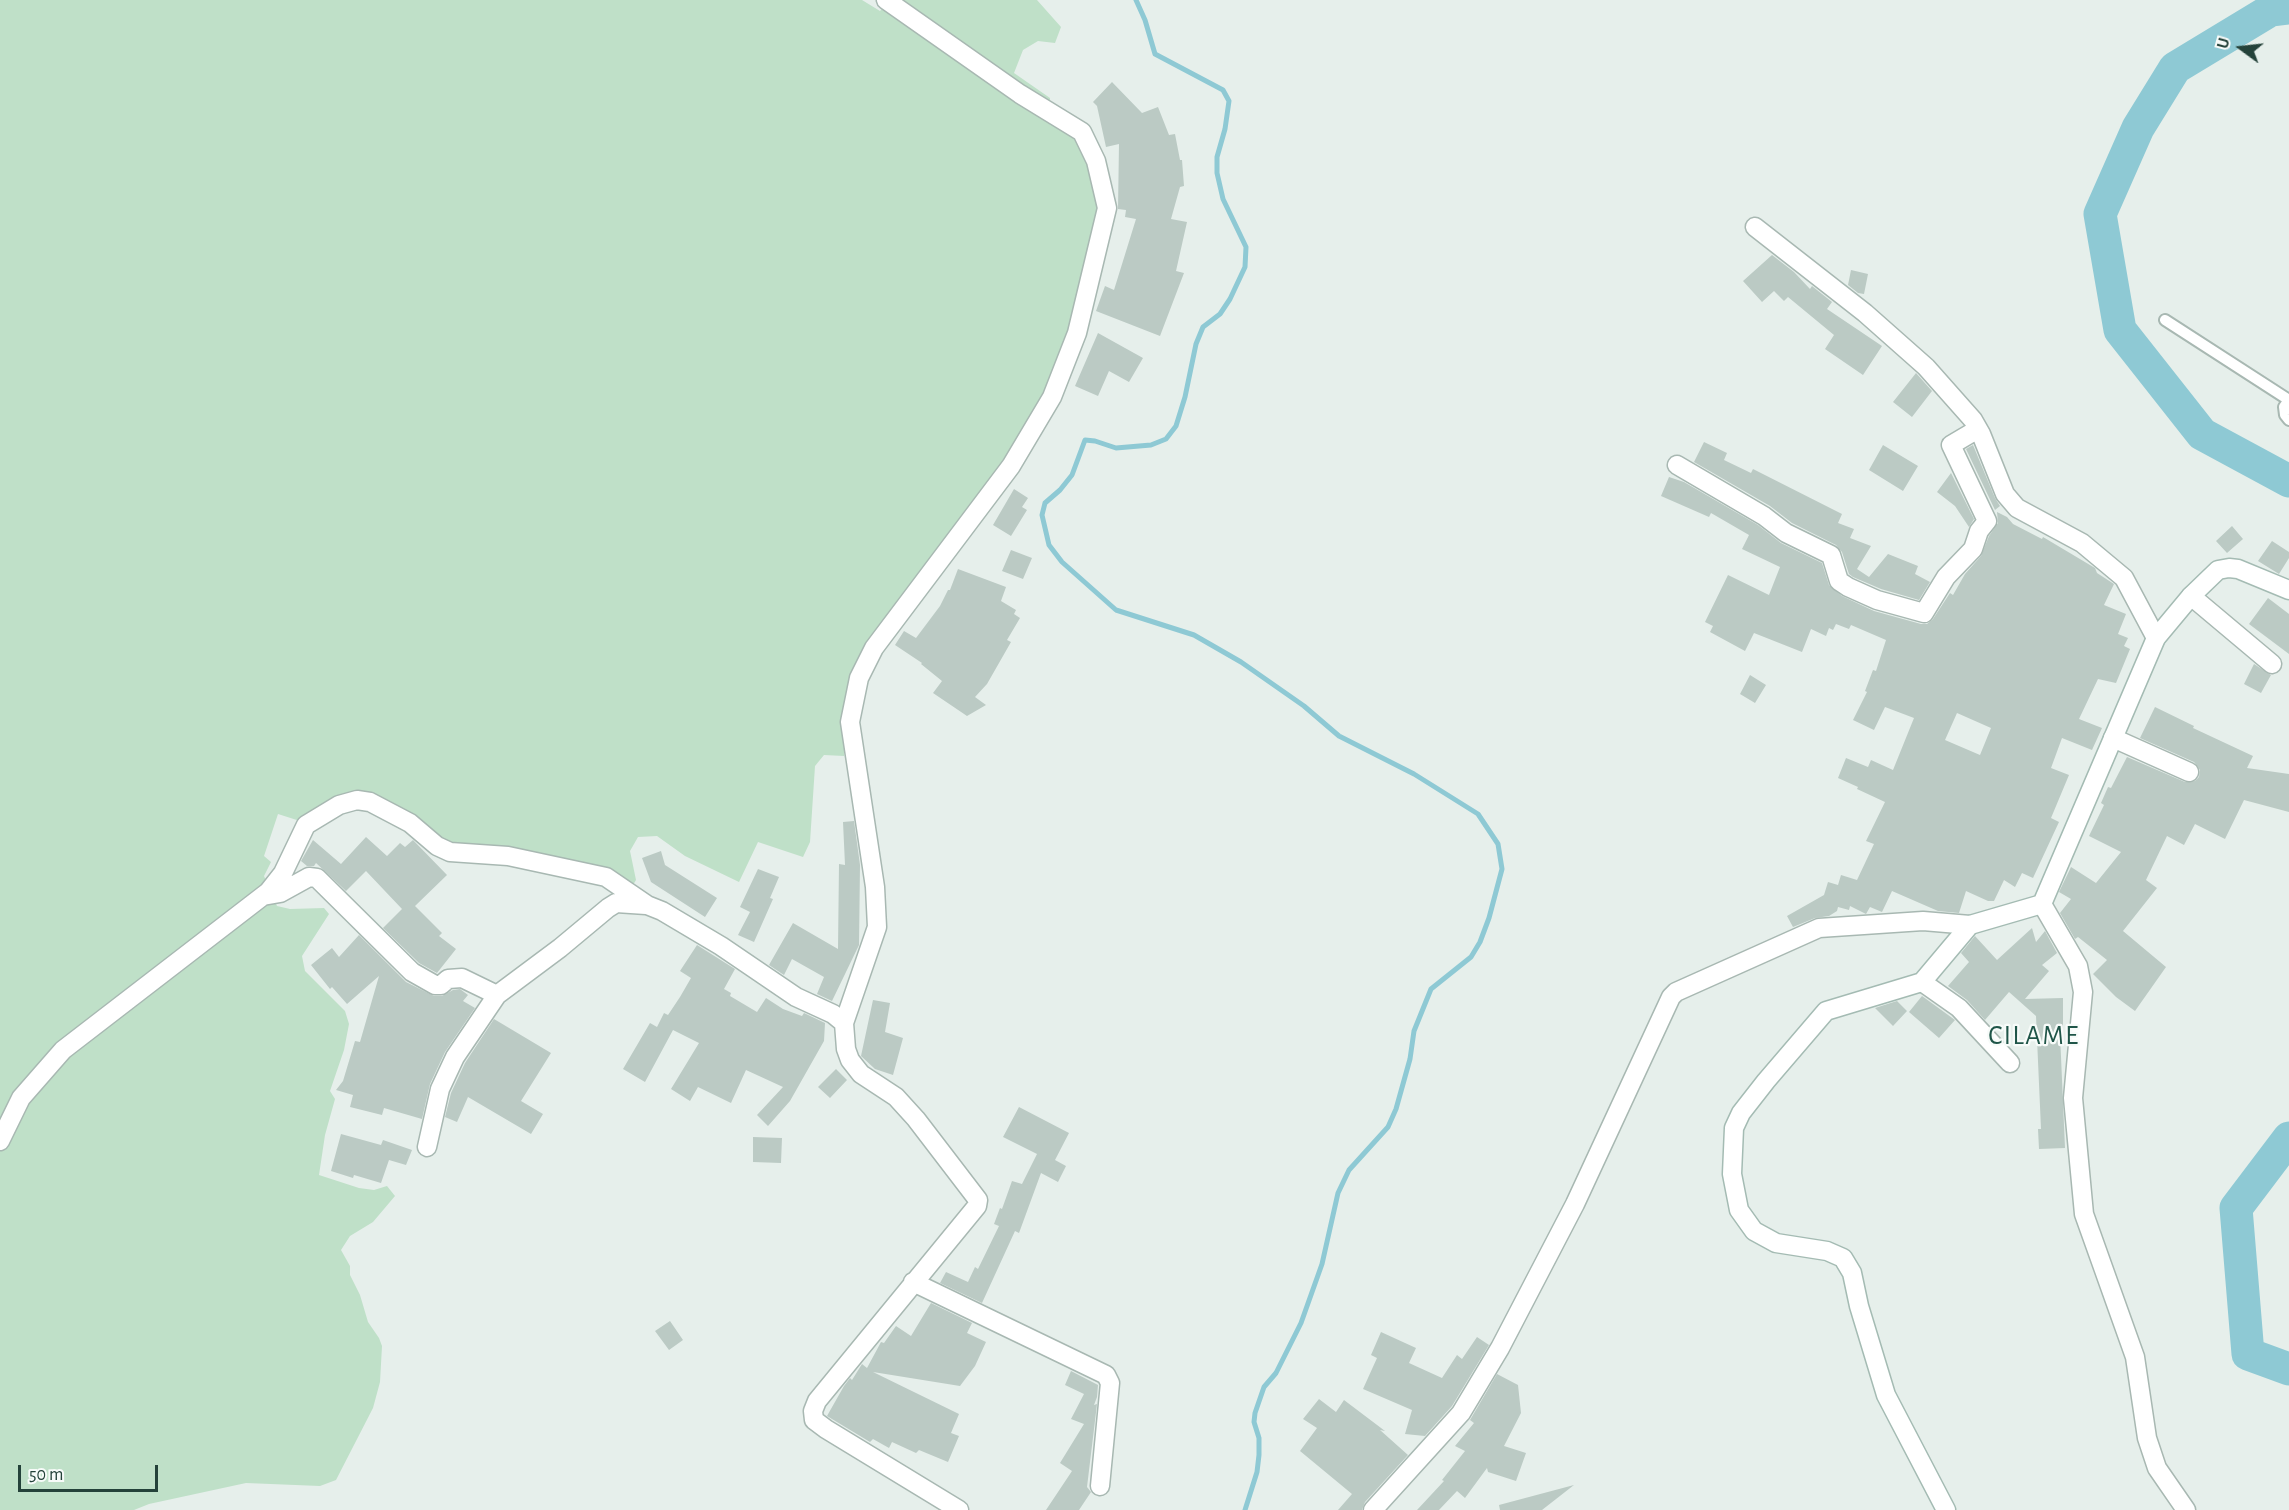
<!DOCTYPE html>
<html>
<head>
<meta charset="utf-8">
<style>
	body { margin:0 }
	#map { position:relative; width:2289px; height:1510px; overflow:hidden; background:#e6efeb; font-family:"Alegreya Sans",sans-serif }
	canvas { display:block }
	.north { position:absolute; left:2211px; top:18px; width:60px; height:60px; -webkit-text-stroke:4px #f7fbf9; paint-order:stroke; rotate:285deg; font-size:16px; font-weight:700; line-height:24px; text-align:center; color:#24423a }
	.north::after { content:''; display:block; margin:auto; width:21px; height:27px; background:#24423a; clip-path:polygon(50% 0,100% 100%,50% 72%,0 100%) }
	.scale { position:absolute; left:18px; top:1465px; width:140px; height:27px; box-sizing:border-box; border:3px solid #24423a; border-top:0; padding-left:8px; font-size:18px; line-height:21px; white-space:nowrap; color:#24423a; -webkit-text-stroke:4px #f7fbf9; paint-order:stroke }
</style>
</head>
<body>
<div id="map">
<canvas width="2289" height="1510"></canvas>
<div class="north">U</div>
<div class="scale">50 m</div>
</div>
<script>
const context = document.querySelector('canvas').getContext('2d');
context.lineJoin = 'round';
function paint(path, color) { context.fillStyle = color; context.fill(path, 'evenodd'); }
const shape = rows => new Path2D(rows.map(r => 'M' + r).join(''));
function strokePath(path, color, width, dash) { context.strokeStyle = color; context.lineWidth = width; context.lineCap = dash ? 'butt' : 'round'; context.setLineDash(dash || []); context.stroke(path); }
function write(font, color, halo, rows, align = 'center') {
  context.font = font + ' "Alegreya Sans",sans-serif'; context.lineWidth = 4.5; context.setLineDash([]); context.textBaseline = 'middle'; context.strokeStyle = halo; context.fillStyle = color; for (const [text, x, y, turn = 0] of rows) {
    context.save(); context.translate(x, y); context.rotate((+turn || 0) * Math.PI / 180); context.textAlign = isNaN(turn) ? turn : align; if (halo) context.strokeText(text, 0, 0); context.fillText(text, 0, 0); context.restore();
  }
}
const green = shape([
	[0,0,862,0,880,11,890,0,1037,0,1061,27,1055,43,1038,41,1023,50,1014,73,1050,98,1050,118,1075,136,1091,162,1102,208,1072,332,1048,395,1007,464,870,646,845,722,844,756,824,755,815,766,810,842,803,857,758,842,739,882,685,856,657,836,638,837,630,851,636,880,633,885,451,849,371,799,303,822,278,814,264,856,271,862,264,876,277,906,290,909,324,908,329,914,302,956,305,971,345,1011,349,1024,344,1050,330,1091,335,1099,325,1135,319,1175,359,1188,374,1190,387,1186,395,1196,373,1222,350,1236,341,1250,350,1266,350,1275,360,1295,368,1322,379,1338,382,1346,380,1382,373,1408,336,1480,320,1486,246,1483,149,1504,134,1510,0,1510]
]);
const stream = shape([
	[1136,0,1145,20,1155,54,1223,90,1229,101,1225,129,1217,157,1217,173,1223,199,1246,247,1245,267,1230,299,1220,314,1203,327,1196,344,1185,397,1176,426,1166,439,1151,445,1116,448,1095,441,1085,440,1072,475,1060,490,1045,503,1042,515,1049,545,1062,562,1116,610,1194,635,1241,662,1304,706,1339,736,1414,774,1478,814,1498,844,1502,869,1489,918,1480,942,1471,957,1431,989,1414,1031,1410,1059,1396,1109,1388,1127,1349,1170,1338,1193,1322,1264,1301,1323,1276,1373,1264,1387,1255,1413,1254,1422,1259,1438,1259,1455,1257,1472,1245,1510]
]);
const river = shape([
	[2289,8,2271,10,2175,68,2138,128,2100,214,2120,330,2202,434,2289,481],
	[2289,1138,2236,1208,2248,1354,2289,1369]
]);
const building = shape([
	[1112,82,1142,113,1158,107,1169,135,1175,134,1180,160,1182,160,1184,186,1180,187,1171,219,1187,222,1176,271,1184,273,1160,336,1096,311,1105,286,1114,290,1136,219,1125,217,1126,210,1118,209,1119,144,1106,147,1097,106,1093,102],
	[1772,255,1794,272,1810,289,1812,286,1832,302,1827,309,1882,346,1863,375,1825,349,1834,335,1788,297,1784,301,1774,291,1762,302,1743,281],
	[1851,270,1868,274,1864,294,1858,293,1848,285],
	[1098,333,1143,358,1129,382,1109,371,1098,396,1075,386],
	[1916,373,1932,391,1912,417,1893,402],
	[1704,442,1727,453,1724,460,1751,473,1753,469,1842,514,1838,523,1854,529,1850,538,1871,546,1857,569,1869,577,1888,554,1918,566,1915,574,1930,582,1919,600,1881,589,1853,577,1849,574,1842,552,1836,545,1792,523,1770,506,1694,462],
	[1883,445,1918,466,1903,491,1869,470],
	[1973,445,1995,498,2000,506,1995,510,1966,449],
	[1951,473,1974,519,1969,527,1955,506,1937,492],
	[1669,477,1684,482,1758,525,1781,543,1822,563,1829,585,1842,596,1874,611,1921,624,1927,624,1933,619,1950,593,1953,595,1965,574,1981,556,1989,536,1998,523,1997,512,2007,517,2013,524,2042,539,2043,537,2095,568,2097,573,2114,584,2104,605,2126,614,2118,634,2128,638,2124,646,2130,649,2116,683,2098,679,2079,719,2102,728,2092,750,2062,738,2051,768,2069,775,2051,818,2059,822,2033,878,2022,873,2015,887,2004,880,1994,901,1988,901,1966,891,1959,913,1938,911,1892,891,1882,912,1870,907,1866,914,1850,906,1849,910,1838,907,1837,911,1829,916,1815,918,1793,927,1787,916,1824,895,1828,882,1838,885,1841,875,1857,880,1874,844,1866,841,1885,802,1857,789,1858,787,1838,778,1846,758,1868,767,1871,760,1893,770,1914,718,1885,707,1874,730,1853,720,1867,692,1865,691,1873,670,1876,671,1886,640,1851,625,1849,629,1836,624,1833,630,1829,628,1826,636,1811,629,1802,652,1754,633,1745,651,1710,632,1713,626,1705,622,1728,575,1769,595,1780,567,1742,549,1749,535,1711,513,1709,517,1661,496],
	[1957,713,1991,728,1980,755,1945,740],
	[1014,489,1028,498,1022,507,1027,510,1011,536,993,525],
	[2232,526,2243,539,2227,553,2216,541],
	[2272,541,2289,552,2289,558,2279,574,2258,561],
	[1011,550,1032,558,1023,579,1002,571],
	[958,569,1006,587,1001,601,1016,610,1014,614,1020,618,1007,640,1011,642,987,684,975,697,986,705,967,716,933,693,942,681,921,664,922,663,895,645,904,631,916,638,940,606,948,590,950,590],
	[2268,598,2289,614,2289,654,2249,624],
	[2254,664,2271,675,2261,693,2244,684],
	[1750,675,1766,685,1755,703,1740,694],
	[2155,707,2194,726,2193,728,2253,756,2247,768,2289,774,2289,812,2244,800,2225,839,2195,824,2184,845,2167,836,2146,880,2157,888,2123,931,2166,967,2135,1011,2116,997,2093,974,2107,960,2078,937,2075,939,2060,913,2071,899,2059,892,2071,867,2096,883,2121,852,2089,836,2104,805,2101,803,2108,787,2111,788,2127,757,2185,782,2195,781,2199,777,2200,770,2194,762,2140,738],
	[854,821,860,865,859,945,832,1001,817,994,824,977,792,959,784,975,769,965,793,923,838,949,839,864,845,865,843,822],
	[366,837,387,856,400,843,405,847,413,840,447,875,415,906,442,933,439,936,456,949,437,973,419,963,383,928,402,909,366,871,346,891,316,863,314,866,307,866,301,861,313,840,341,864],
	[661,851,665,865,717,898,705,917,651,882,642,858],
	[758,869,779,877,770,898,773,899,754,942,738,935,750,912,740,907],
	[2032,928,2036,942,2045,931,2057,953,2042,965,2049,971,2025,999,2063,998,2063,1034,2060,1034,2065,1148,2039,1149,2038,1129,2041,1129,2036,1016,2009,992,1985,1020,1967,1000,1948,986,1969,962,1961,953,1975,936,1997,960],
	[359,935,406,982,434,996,442,996,453,990,460,989,468,995,463,1001,475,1008,445,1052,430,1084,422,1119,384,1108,382,1115,350,1107,353,1095,336,1090,343,1081,355,1041,360,1042,379,976,347,1004,332,987,330,989,311,965,332,948,339,957],
	[697,945,735,969,724,989,731,993,730,996,757,1012,766,998,783,1009,802,1016,804,1013,825,1023,824,1041,790,1101,768,1126,757,1115,783,1087,746,1070,731,1103,698,1087,690,1101,671,1089,699,1043,673,1030,645,1082,623,1069,650,1023,657,1027,664,1013,668,1015,680,997,691,978,680,971],
	[1922,996,1955,1020,1939,1038,1909,1012],
	[873,1000,890,1003,885,1032,903,1038,893,1075,875,1069,861,1056],
	[1897,1001,1907,1011,1893,1026,1875,1008],
	[494,1019,551,1053,521,1101,543,1114,531,1134,468,1097,457,1122,445,1117,451,1093,465,1063],
	[836,1069,847,1080,830,1098,818,1087],
	[1019,1107,1069,1133,1055,1160,1066,1166,1058,1182,1041,1173,1019,1233,1015,1231,982,1303,940,1283,946,1272,968,1282,975,1267,978,1269,999,1226,994,1224,1000,1208,1002,1209,1012,1181,1022,1184,1037,1154,1003,1137],
	[341,1134,381,1145,383,1140,412,1150,406,1165,389,1160,381,1183,354,1175,353,1178,331,1171],
	[753,1137,782,1138,781,1163,753,1162],
	[931,1303,972,1323,967,1333,986,1342,975,1366,960,1386,873,1372,959,1414,951,1433,959,1436,948,1462,919,1450,916,1453,892,1442,889,1448,873,1439,870,1442,827,1416,844,1386,850,1378,852,1380,862,1364,867,1368,881,1342,884,1343,896,1326,911,1336],
	[670,1321,683,1340,669,1350,655,1331],
	[1381,1332,1416,1348,1409,1363,1442,1378,1457,1355,1462,1359,1477,1337,1489,1345,1452,1406,1425,1436,1405,1434,1412,1410,1363,1389,1377,1358,1371,1355],
	[1071,1371,1098,1385,1097,1397,1094,1405,1097,1404,1087,1487,1091,1492,1079,1510,1046,1510,1072,1471,1060,1463,1084,1424,1071,1419,1084,1394,1065,1385],
	[1497,1374,1518,1385,1521,1413,1504,1446,1526,1453,1516,1481,1488,1472,1487,1468,1465,1498,1457,1491,1439,1510,1417,1510,1444,1481,1442,1480,1465,1451,1455,1446,1474,1423,1470,1420],
	[1319,1399,1336,1412,1344,1400,1385,1431,1380,1430,1408,1455,1365,1502,1362,1510,1338,1510,1352,1494,1300,1451,1317,1428,1303,1419],
	[1574,1485,1542,1510,1500,1510,1499,1505]
]);
const lane = shape([
	[2165,320,2289,400],
	[2289,400,2284,407,2285,415,2289,420]
]);
const street = shape([
	[886,0,1020,94,1082,132,1096,161,1107,208,1077,333,1052,397,1011,466,874,648,859,678,850,722,875,887,877,927,844,1023,846,1049,850,1060,861,1074,896,1097,916,1119,978,1200,977,1206,817,1401,813,1411,814,1420,826,1429,959,1510],
	[1755,227,1865,313,1926,367,1973,420,1981,434,2005,494,2017,508,2082,543,2124,578,2156,638],
	[1677,465,1764,516,1786,533,1831,555,1839,581,1848,587,1877,600,1924,613,1946,577,1973,549,1979,531,1987,521,1951,445,1978,429],
	[2191,596,2272,664],
	[2113,738,2189,772],
	[263,896,280,893,309,877,317,878,412,972,435,985,441,985,448,979,462,978,497,995],
	[2042,904,2078,966,2083,992,2073,1098,2084,1214,2135,1357,2147,1438,2157,1468,2186,1510],
	[1922,982,1959,1008,2010,1063],
	[0,1141,21,1098,63,1050,268,892,283,873,306,825,339,805,357,800,370,802,410,823,437,846,450,852,508,856,606,877,647,905,662,911,721,946,796,997,833,1014,844,1023],
	[427,1147,440,1089,455,1057,497,995,560,948,608,908,616,903,646,905],
	[913,1282,1106,1375,1110,1383,1100,1486],
	[1373,1510,1461,1413,1500,1348,1575,1204,1671,997,1676,992,1819,928,1923,921,1970,925]
]);
const secondary = shape([
	[1946,1510,1886,1395,1859,1306,1852,1273,1843,1258,1827,1251,1776,1243,1754,1231,1739,1210,1732,1174,1734,1128,1741,1113,1766,1081,1826,1011,1922,982,1970,925,2042,904,2156,638,2191,596,2218,570,2229,568,2238,569,2289,590]
]);
const quarterNames = [
	["CILAME",2034,1036]
];
paint(green, '#bfe0c8');
strokePath(stream, '#8ec9d4', 5);
strokePath(river, '#8ec9d4', 33);
paint(building, '#bbcac4');
strokePath(lane, '#a8b8b2', 14);
strokePath(street, '#a8b8b2', 21);
strokePath(secondary, '#a4bbb3', 21);
strokePath(lane, '#fff', 10);
strokePath(street, '#fff', 18);
strokePath(secondary, '#fff', 18);
context.letterSpacing = '1.5px';
write('27px', '#1f5548', '#f7fbf9', quarterNames);
context.letterSpacing = '0px';
</script>
</body>
</html>
